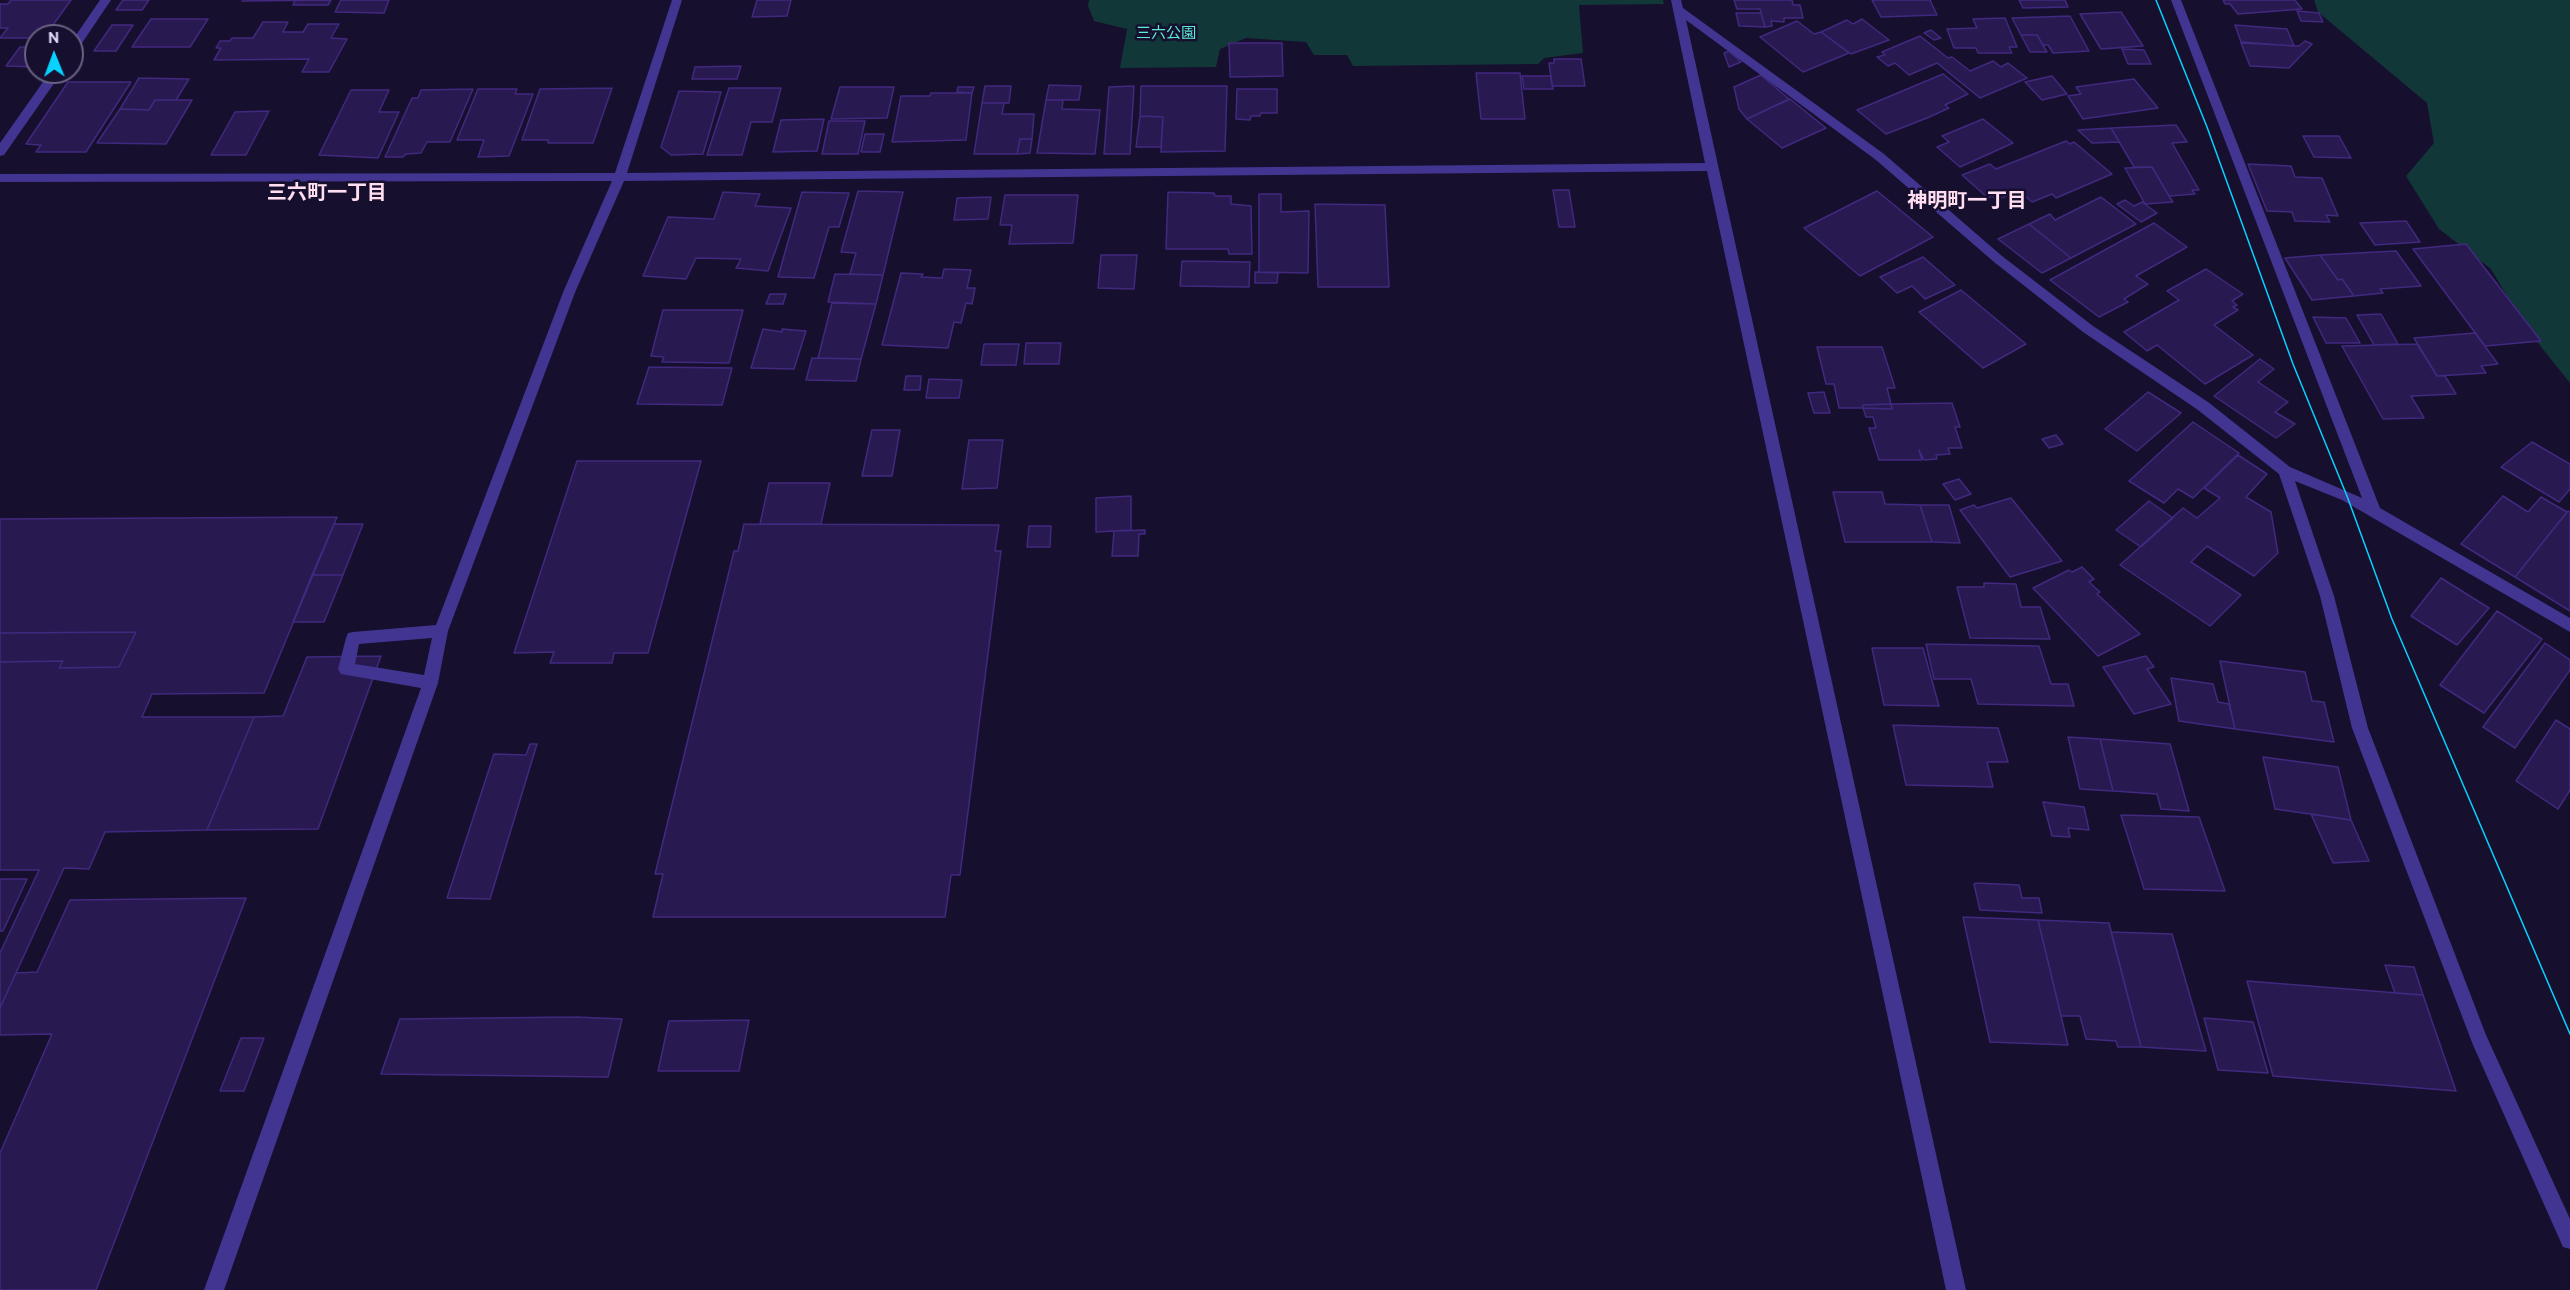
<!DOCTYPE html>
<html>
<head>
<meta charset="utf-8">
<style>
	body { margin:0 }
	#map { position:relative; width:2570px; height:1290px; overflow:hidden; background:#170f2e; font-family:Cabin,sans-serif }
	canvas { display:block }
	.north { position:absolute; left:24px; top:24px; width:60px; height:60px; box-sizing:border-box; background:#170f2e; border:2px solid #696182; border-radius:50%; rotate:359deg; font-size:16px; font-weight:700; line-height:24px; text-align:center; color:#e3dcff }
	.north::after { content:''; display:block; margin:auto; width:21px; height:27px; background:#08d2ff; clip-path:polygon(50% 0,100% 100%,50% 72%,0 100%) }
</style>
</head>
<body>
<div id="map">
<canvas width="2570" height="1290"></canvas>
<div class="north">N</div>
</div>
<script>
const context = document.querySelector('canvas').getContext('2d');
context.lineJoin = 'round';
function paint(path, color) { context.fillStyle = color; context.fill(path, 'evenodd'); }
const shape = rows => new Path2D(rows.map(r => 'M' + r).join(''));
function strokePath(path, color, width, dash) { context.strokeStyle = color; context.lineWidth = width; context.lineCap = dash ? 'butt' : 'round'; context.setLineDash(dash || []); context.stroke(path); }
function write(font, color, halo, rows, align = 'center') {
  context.font = font + ' Cabin,"Noto Sans JP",sans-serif'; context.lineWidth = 5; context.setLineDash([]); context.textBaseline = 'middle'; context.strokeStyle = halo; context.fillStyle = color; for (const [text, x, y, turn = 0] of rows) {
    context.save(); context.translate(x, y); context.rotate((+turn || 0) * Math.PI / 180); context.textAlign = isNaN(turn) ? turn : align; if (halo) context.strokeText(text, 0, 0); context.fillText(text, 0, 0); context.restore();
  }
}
const green = shape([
	[1089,0,1663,0,1664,4,1579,5,1583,53,1544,58,1538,64,1353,66,1347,55,1314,55,1306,42,1246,38,1220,49,1216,67,1120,68,1127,29,1094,21,1088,6],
	[2314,0,2570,0,2570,383,2526,328,2491,269,2439,229,2406,176,2434,143,2427,103,2318,12]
]);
const building = shape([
	[11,0,71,0,45,36,36,36,36,38,0,38,8,28,0,28,0,4,8,4,11,0],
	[123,0,149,0,142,10,116,10,123,0],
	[295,0,242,1,331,0,328,5,293,5,295,0],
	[341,0,389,0,384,13,335,12,341,0],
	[757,0,791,0,787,16,752,17,757,0],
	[1734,0,1792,0,1793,5,1800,5,1803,18,1784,18,1784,22,1771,21,1772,26,1765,27,1760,9,1737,9,1734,0],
	[1872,0,1930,0,1937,15,1881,17,1872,0],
	[2019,0,2065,0,2068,7,2023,8,2019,0],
	[2223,0,2295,0,2302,9,2238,14,2230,4,2225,4,2223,0],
	[2297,11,2319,13,2323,22,2301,21,2297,11],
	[2121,12,2143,46,2101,49,2080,14,2121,12],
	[1736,13,1761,13,1765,27,1739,26,1736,13],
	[2070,16,2089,51,2053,53,2048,45,2043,45,2037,35,2021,35,2012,18,2070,16],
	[2005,18,2017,47,2009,47,2012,53,1978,53,1976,48,1954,48,1947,29,1977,28,1973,19,2005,18],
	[151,19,208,19,190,47,132,47,151,19],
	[1862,19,1889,40,1851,54,1821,32,1847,20,1853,24,1862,19],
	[1797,21,1814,34,1821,32,1849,53,1803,72,1760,37,1797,21],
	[263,22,288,22,283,32,303,32,308,24,339,24,331,38,347,39,329,72,302,72,309,59,214,60,221,48,216,48,220,41,230,41,232,38,253,38,263,22],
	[112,25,133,25,116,51,94,51,112,25],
	[2235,25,2287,29,2294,46,2241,42,2235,25],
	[1931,30,1941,38,1934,40,1924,33,1931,30],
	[2021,35,2037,35,2047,52,2030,52,2021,35],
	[1920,36,1948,58,1952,57,1970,71,1993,61,2001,67,2008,63,2027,78,1980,98,1937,63,1909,75,1895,63,1888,66,1877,57,1885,55,1882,52,1920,36],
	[2305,41,2312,44,2289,68,2250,66,2241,43,2299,46,2305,41],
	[1229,43,1282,43,1283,76,1230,77,1229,43],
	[20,47,36,47,36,67,6,66,20,47],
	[2122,49,2144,50,2151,64,2128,64,2122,49],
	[1729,51,1741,62,1729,67,1724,53,1729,51],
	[1554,59,1581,59,1585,86,1552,86,1549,63,1554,63,1554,59],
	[741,66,737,79,692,79,695,67,741,66],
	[1476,73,1520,73,1525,119,1481,119,1476,73],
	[1943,74,1968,94,1945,105,1949,108,1927,118,1886,134,1857,110,1943,74],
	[1761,75,1789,99,1747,119,1739,109,1734,87,1761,75],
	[1522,76,1551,76,1553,89,1524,89,1522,76],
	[2052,76,2067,94,2042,100,2025,82,2052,76],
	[139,78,189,79,176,100,155,100,149,110,120,109,139,78],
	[2134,79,2158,108,2083,119,2068,96,2081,94,2076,87,2134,79],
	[68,82,131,82,86,152,36,152,41,145,26,144,68,82],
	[1049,85,1081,86,1079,100,1046,100,1049,85],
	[985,86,1011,86,1009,103,982,103,985,86],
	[1134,86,1130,154,1104,154,1109,87,1134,86],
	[1141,86,1227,86,1225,151,1161,152,1163,117,1140,116,1141,86],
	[840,87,894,87,887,118,831,119,840,87],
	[958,87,974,87,972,93,957,92,958,87],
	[612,88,593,143,548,143,548,140,522,140,540,89,612,88],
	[729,88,781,88,772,122,751,122,742,155,707,155,729,88],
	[473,89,450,142,427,142,421,153,406,154,403,157,385,157,412,98,418,98,421,90,473,89],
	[478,89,517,89,515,94,533,94,509,156,478,157,484,140,457,140,478,89],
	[1237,89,1277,89,1277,113,1261,113,1260,116,1251,116,1250,120,1236,119,1237,89],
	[351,90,389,90,379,112,399,112,378,158,319,155,351,90],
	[679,91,721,92,703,154,671,155,661,147,679,91],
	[931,93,972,93,966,140,892,142,901,96,930,96,931,93],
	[1790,99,1826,128,1782,148,1747,119,1790,99],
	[155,100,192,100,166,144,97,143,120,109,149,110,155,100],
	[1046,100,1063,100,1062,109,1100,110,1095,154,1037,153,1046,100],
	[982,103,1004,103,1002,114,1034,114,1032,139,1020,139,1017,154,974,154,982,103],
	[269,111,246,155,211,155,235,112,269,111],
	[1140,116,1163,117,1161,147,1136,147,1140,116],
	[824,119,817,151,773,152,781,120,824,119],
	[1983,119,2013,143,1960,167,1937,147,1949,142,1942,136,1983,119],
	[829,121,865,121,858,154,822,154,829,121],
	[2176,125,2187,142,2172,143,2199,190,2192,190,2195,194,2169,196,2152,167,2134,167,2111,128,2176,125],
	[2111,128,2119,142,2092,143,2078,130,2111,128],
	[865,134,884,134,880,152,861,152,865,134],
	[2303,136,2339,136,2351,158,2314,157,2303,136],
	[1020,139,1032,139,1030,153,1017,154,1020,139],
	[2066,141,2070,144,2074,142,2112,174,2056,198,2052,194,2032,202,2019,191,1996,200,1992,196,1988,198,1962,175,1990,164,1996,169,2066,141],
	[2248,164,2291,166,2295,177,2322,178,2338,216,2326,215,2330,222,2295,221,2292,212,2267,211,2248,164],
	[2152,167,2169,196,2173,202,2145,204,2125,168,2152,167],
	[1553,190,1569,190,1575,227,1559,227,1553,190],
	[858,191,903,192,883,275,850,274,856,253,841,252,858,191],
	[1877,191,1933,237,1860,276,1804,228,1877,191],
	[723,192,760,194,755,206,791,208,768,271,736,268,741,259,696,258,686,279,643,276,668,217,714,219,723,192],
	[802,192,849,193,839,227,829,227,814,278,778,277,802,192],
	[1168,192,1214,193,1215,196,1231,196,1231,204,1251,206,1252,254,1229,254,1228,249,1166,249,1168,192],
	[1259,194,1281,194,1281,212,1309,211,1308,273,1259,272,1259,194],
	[1005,195,1078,195,1073,243,1009,244,1012,225,1000,225,1005,195],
	[991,197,988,219,954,220,957,198,991,197],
	[2101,197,2136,224,2071,258,2029,224,2050,214,2055,220,2101,197],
	[2125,200,2134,206,2142,202,2157,213,2141,222,2117,204,2125,200],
	[1315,204,1385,205,1389,287,1318,287,1315,204],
	[2406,221,2420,242,2375,245,2360,223,2406,221],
	[2154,223,2187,247,2136,276,2148,284,2124,299,2128,302,2099,317,2050,280,2154,223],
	[2029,224,2071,258,2042,273,1998,239,2029,224],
	[2466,244,2541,341,2485,346,2413,249,2466,244],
	[2396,251,2421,286,2380,289,2383,293,2354,296,2342,279,2338,280,2320,255,2396,251],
	[1101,255,1137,255,1134,289,1098,288,1101,255],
	[2320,255,2338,280,2342,279,2354,296,2312,300,2285,258,2320,255],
	[1923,257,1955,285,1925,299,1912,286,1897,293,1880,277,1923,257],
	[1182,261,1250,262,1249,287,1180,286,1182,261],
	[944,269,971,270,967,288,975,288,972,304,966,303,961,323,954,322,948,348,882,345,901,273,923,274,921,277,942,278,944,269],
	[2206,269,2243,294,2232,301,2237,305,2233,307,2238,310,2214,325,2253,355,2205,384,2157,345,2147,351,2124,332,2179,300,2167,291,2206,269],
	[1255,272,1278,273,1277,283,1255,283,1255,272],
	[835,274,883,275,876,304,828,302,835,274],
	[1961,290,2026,344,1983,368,1919,312,1961,290],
	[770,294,786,294,783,304,766,304,770,294],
	[832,303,876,304,861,359,818,358,832,303],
	[663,310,743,310,729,363,662,362,664,357,651,356,663,310],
	[2381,314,2398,344,2374,345,2357,315,2381,314],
	[2313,317,2346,318,2360,343,2326,343,2313,317],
	[763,329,782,332,782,329,806,331,794,369,751,368,763,329],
	[2475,333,2498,364,2481,366,2486,373,2437,376,2414,338,2475,333],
	[1026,343,1061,343,1059,364,1024,364,1026,343],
	[984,344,1019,344,1016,365,981,365,984,344],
	[2417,344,2437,376,2445,376,2456,394,2411,396,2424,418,2383,419,2342,346,2417,344],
	[1817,347,1882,347,1895,388,1887,388,1891,404,1863,405,1863,408,1839,408,1834,384,1826,384,1817,347],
	[812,358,861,359,856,381,806,380,812,358],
	[2260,359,2274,369,2258,382,2288,402,2275,412,2295,424,2276,438,2214,396,2260,359],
	[649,367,732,368,722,405,637,404,649,367],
	[906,376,921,376,920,390,904,390,906,376],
	[929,379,962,380,959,398,926,398,929,379],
	[1824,392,1830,413,1814,413,1808,393,1824,392],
	[2148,392,2181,413,2137,451,2105,429,2148,392],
	[1952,403,1960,427,1955,427,1962,448,1948,448,1950,454,1936,455,1937,459,1924,460,1919,450,1922,460,1879,460,1869,428,1876,428,1873,417,1866,417,1863,408,1892,409,1891,404,1952,403],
	[1891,404,1892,409,1863,408,1863,405,1891,404],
	[2193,422,2239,453,2193,498,2178,489,2164,503,2129,481,2193,422],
	[872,430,900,430,892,476,862,476,872,430],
	[2056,435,2063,444,2049,448,2042,439,2056,435],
	[969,440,1003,440,997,488,962,489,969,440],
	[2532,442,2570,464,2570,489,2559,502,2501,467,2532,442],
	[2238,455,2267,474,2246,497,2271,512,2278,553,2254,576,2207,546,2191,562,2241,595,2210,626,2120,565,2183,508,2197,518,2220,498,2204,488,2238,455],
	[577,461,701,461,648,653,614,653,612,663,550,663,554,652,514,653,577,461],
	[1959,479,1971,494,1955,500,1943,484,1959,479],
	[769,483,830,483,821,524,760,524,769,483],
	[1833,492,1882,492,1885,504,1920,505,1932,542,1845,542,1833,492],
	[1131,496,1131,530,1096,532,1096,498,1131,496],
	[2503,496,2528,512,2541,497,2567,512,2515,577,2461,544,2503,496],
	[2011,498,2035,528,2062,561,2010,577,1960,510,1974,505,1977,508,2011,498],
	[2149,501,2173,518,2141,547,2116,530,2149,501],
	[1920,505,1949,505,1960,543,1932,542,1920,505],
	[2568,511,2570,512,2570,611,2515,577,2568,511],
	[337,517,264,693,152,694,142,717,254,717,207,830,105,832,89,869,64,868,0,1008,0,953,39,870,0,870,0,662,63,661,59,668,119,667,136,632,0,633,0,519,337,517],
	[334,524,363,524,343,575,312,575,334,524],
	[744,524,999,525,995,551,1001,551,960,875,951,875,945,917,653,917,663,874,655,874,734,551,738,551,744,524],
	[1029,526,1051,526,1050,547,1027,547,1029,526],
	[1145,530,1145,534,1139,534,1138,556,1112,556,1114,531,1145,530],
	[2082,567,2094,579,2089,582,2100,592,2097,594,2140,634,2098,656,2033,588,2069,570,2072,572,2082,567],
	[312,575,343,575,324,622,293,622,312,575],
	[2441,578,2489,608,2457,645,2411,616,2441,578],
	[1984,583,2016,584,2021,607,2040,607,2050,639,1970,638,1957,587,1984,587,1984,583],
	[2497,611,2542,639,2484,713,2440,685,2497,611],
	[136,632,119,667,59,668,63,661,0,662,0,633,136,632],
	[2545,643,2570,660,2570,670,2515,748,2483,727,2545,643],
	[1926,644,2039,646,2051,684,2068,684,2074,706,1978,704,1971,679,1934,679,1926,644],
	[1872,648,1923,648,1939,706,1884,705,1872,648],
	[381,656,318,829,207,830,254,717,283,716,307,657,381,656],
	[2146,656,2154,667,2147,669,2171,704,2134,714,2103,667,2146,656],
	[2220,661,2305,672,2312,701,2324,702,2334,742,2235,729,2220,661],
	[2171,678,2213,684,2218,702,2229,704,2235,729,2179,721,2171,678],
	[2556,720,2570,729,2570,790,2558,809,2516,781,2556,720],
	[1893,725,1998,728,2008,762,1987,762,1993,787,1906,785,1893,725],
	[2068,737,2100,739,2113,791,2080,789,2068,737],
	[2100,739,2170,744,2189,811,2161,809,2157,794,2113,791,2100,739],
	[530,744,537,744,490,899,447,898,494,754,526,755,530,744],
	[2263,757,2338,767,2351,820,2275,809,2263,757],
	[2043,802,2084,807,2089,830,2068,828,2070,837,2052,836,2043,802],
	[2311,814,2351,820,2369,861,2333,863,2311,814],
	[2121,815,2199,817,2225,891,2144,889,2121,815],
	[0,879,27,879,3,931,0,931,0,879],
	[1977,883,2019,885,2022,898,2039,898,2042,913,1980,910,1974,884,1977,883],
	[246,898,96,1290,0,1290,0,1153,52,1034,0,1035,0,1008,16,973,37,972,70,900,246,898],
	[1963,917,2038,920,2068,1045,1990,1042,1963,917],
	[2038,920,2109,923,2141,1047,2118,1047,2116,1041,2086,1039,2080,1016,2061,1016,2038,920],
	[2111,932,2172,934,2206,1051,2141,1047,2111,932],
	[2385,965,2414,967,2423,995,2395,993,2385,965],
	[2247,981,2423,995,2456,1091,2273,1076,2247,981],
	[575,1017,622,1019,608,1077,381,1074,400,1019,575,1017],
	[2204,1018,2253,1022,2268,1073,2218,1070,2204,1018],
	[749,1020,739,1071,658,1071,669,1021,749,1020],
	[241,1038,264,1038,244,1091,220,1091,241,1038]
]);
const minor = shape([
	[100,0,111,0,76,52,72,53,72,41,100,0],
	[672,0,682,0,627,173,1705,163,1671,0,1681,0,1683,8,1884,154,2002,256,2093,326,2208,402,2290,467,2362,498,2171,0,2181,0,2380,508,2570,618,2570,632,2342,500,2295,481,2334,596,2368,728,2486,1035,2570,1219,2570,1249,2563,1247,2473,1045,2352,728,2320,596,2279,474,2198,410,2083,332,1994,262,1876,160,1686,20,1966,1290,1946,1290,1707,171,624,181,576,290,448,631,438,683,224,1290,204,1290,421,688,341,674,338,669,346,638,348,633,353,632,436,625,564,290,612,181,0,182,0,174,615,173,672,0],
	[432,638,424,675,355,664,359,644,432,638],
	[50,72,62,72,4,155,0,156,0,143,50,72]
]);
const tram = shape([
	[2156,0,2207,127,2293,364,2347,496,2392,619,2570,1034]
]);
const farParknames = [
	["三六公園",1166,34]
];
const neighbourhoodNames = [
	["三六町一丁目",327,193],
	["神明町一丁目",1967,201]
];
paint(green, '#113739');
paint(building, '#291951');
strokePath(building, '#41297f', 1.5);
paint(minor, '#413591');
strokePath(tram, '#08d2ff', 1.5);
write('15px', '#5aecd4', '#170f2e', farParknames);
write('bold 20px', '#ffdef0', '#170f2e', neighbourhoodNames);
</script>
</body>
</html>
